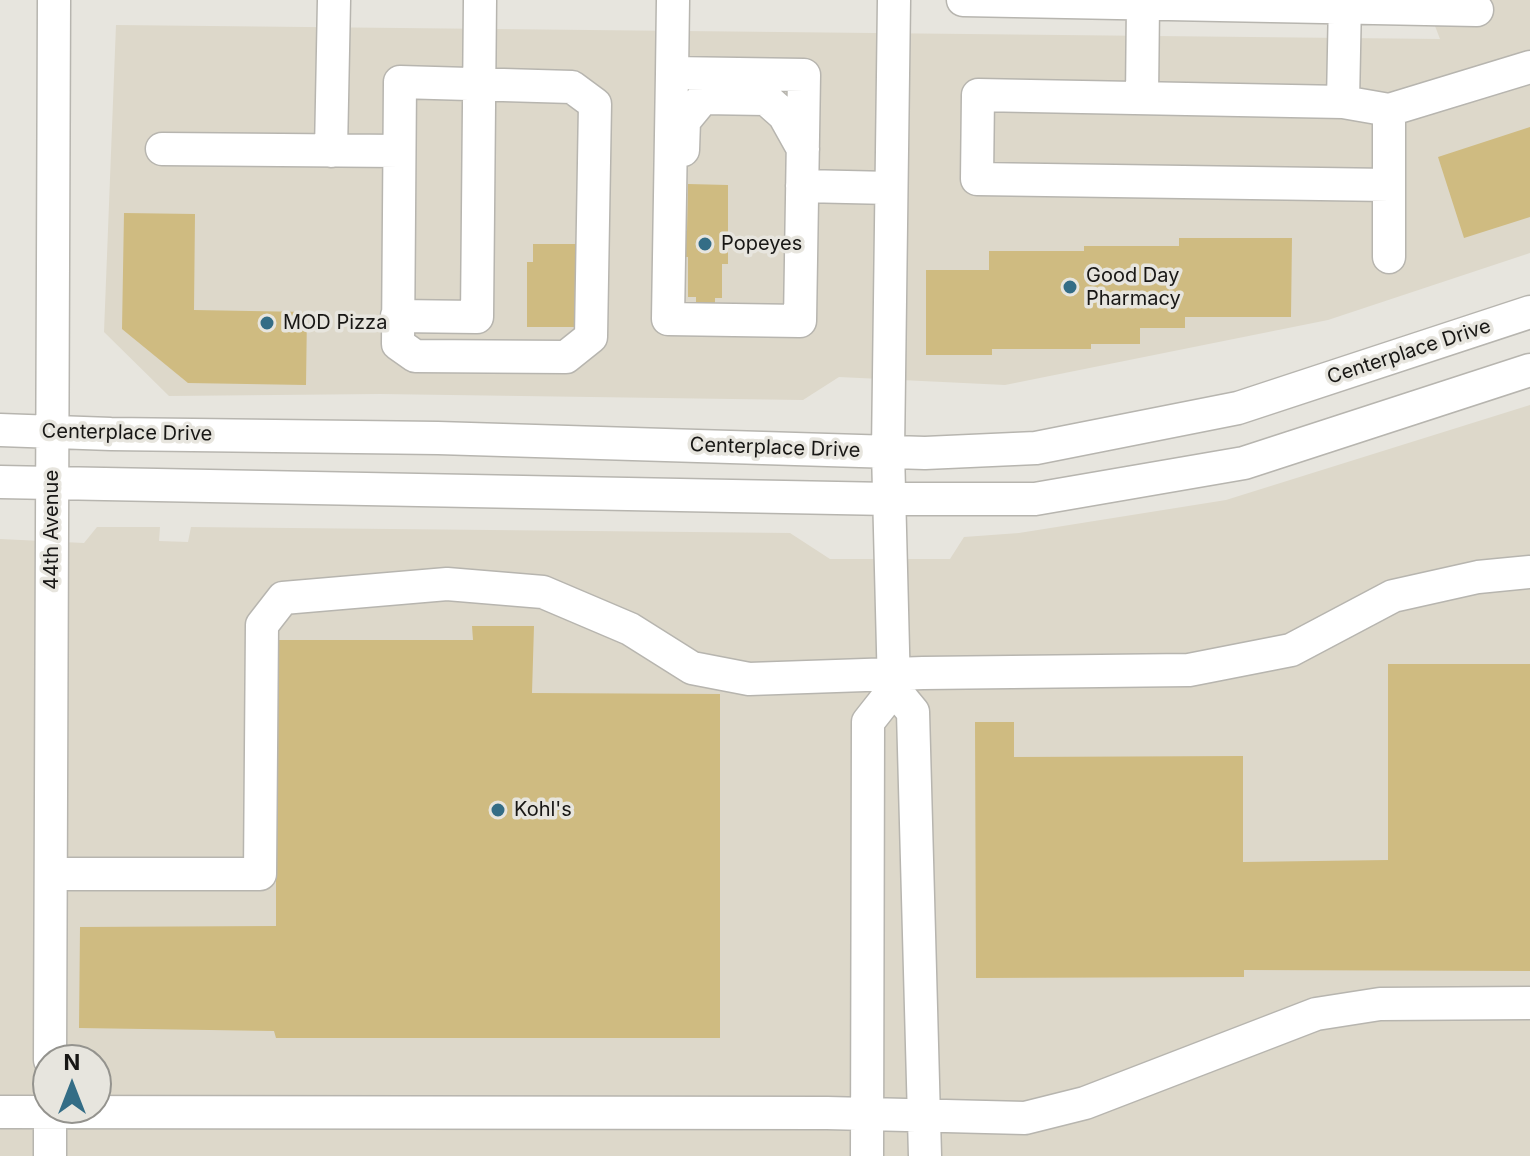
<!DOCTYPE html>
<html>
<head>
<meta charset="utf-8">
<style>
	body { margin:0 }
	#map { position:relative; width:1530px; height:1156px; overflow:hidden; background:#e7e5de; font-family:Inter,sans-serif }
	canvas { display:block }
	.north { position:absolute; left:32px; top:1044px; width:80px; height:80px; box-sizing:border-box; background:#e7e5de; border:2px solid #94938e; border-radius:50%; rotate:0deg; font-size:22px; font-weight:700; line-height:32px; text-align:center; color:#181715 }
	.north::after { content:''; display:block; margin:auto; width:28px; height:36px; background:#346d86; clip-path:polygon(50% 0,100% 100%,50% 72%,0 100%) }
</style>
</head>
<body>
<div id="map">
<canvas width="1530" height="1156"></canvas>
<div class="north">N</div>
</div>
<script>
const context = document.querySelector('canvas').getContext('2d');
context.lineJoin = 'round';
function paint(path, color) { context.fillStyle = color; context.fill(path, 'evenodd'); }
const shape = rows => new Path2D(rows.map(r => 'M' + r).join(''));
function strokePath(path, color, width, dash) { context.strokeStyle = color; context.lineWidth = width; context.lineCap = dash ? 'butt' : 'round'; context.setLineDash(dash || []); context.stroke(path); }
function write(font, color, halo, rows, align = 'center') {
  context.font = font + ' Inter,sans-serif'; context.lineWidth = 7; context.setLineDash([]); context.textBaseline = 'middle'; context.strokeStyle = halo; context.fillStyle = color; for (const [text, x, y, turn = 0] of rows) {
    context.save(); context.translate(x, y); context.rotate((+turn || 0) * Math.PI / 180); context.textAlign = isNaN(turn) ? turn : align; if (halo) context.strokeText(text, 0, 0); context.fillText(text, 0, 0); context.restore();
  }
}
const built = shape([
	[1425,0,1530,0,1530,253,1328,320,1005,385,839,377,803,400,380,394,169,396,104,332,116,25,1440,39],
	[1530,405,1530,1156,0,1156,0,539,84,543,97,527,160,527,159,541,188,542,191,527,790,533,830,559,950,559,964,537,1019,533,1226,500],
	[48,1060,96,1060,96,1108,48,1108]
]);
const building = shape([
	[1530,127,1530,217,1464,238,1438,157],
	[688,184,728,185,728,264,722,264,722,298,715,298,715,304,696,304,696,297,688,297,688,257,682,257,682,231,687,231],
	[124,213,195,214,194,310,307,312,306,385,188,383,122,329],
	[1179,238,1292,238,1291,317,1185,317,1185,328,1140,328,1140,344,1091,344,1091,349,992,349,992,355,926,355,926,270,989,270,989,251,1084,251,1084,246,1179,246],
	[533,244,579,244,579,327,527,327,527,262,533,262],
	[472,626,534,626,532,693,720,694,720,1038,276,1038,274,1031,79,1028,80,927,276,926,276,640,473,640],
	[1388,664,1530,664,1530,971,1244,970,1244,977,976,978,975,722,1014,722,1014,757,1243,756,1243,862,1388,860]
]);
const minor = shape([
	[963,0,1477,10],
	[672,73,804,75,800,321,668,319,672,73,673,0],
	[400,82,572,87,595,104,591,337,566,357,415,356,398,344,400,82],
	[1142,98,1143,3],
	[1343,102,1345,0],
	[1389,110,1389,257],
	[162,149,399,151],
	[683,150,684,121,703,98,766,99,784,115,803,149],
	[331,151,334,0],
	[1389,185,977,179,978,95,1343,102,1389,110,1530,67],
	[802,186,891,188],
	[397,316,477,317,480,0],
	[0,430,111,434,438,438,925,453,1036,448,1238,408,1530,312],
	[0,482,889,499,1035,499,1244,463,1530,370],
	[894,689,913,712,925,1156],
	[51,874,260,874,262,625,283,598,447,584,543,592,630,629,692,668,749,679,923,673,1189,670,1291,650,1393,596,1478,577,1530,572],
	[50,1060,54,0],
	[0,1112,827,1113,1025,1118,1085,1103,1316,1014,1380,1004,1530,1003],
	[50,1156,50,1108],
	[867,1156,868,722,894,689,888,451,894,0]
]);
const markers = [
	[705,244,8,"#346d86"],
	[1070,287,8,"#346d86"],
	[267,323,8,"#346d86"],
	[498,810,8,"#346d86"]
];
const poiNames = [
	["Popeyes",721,244],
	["Good Day",1086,276],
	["Pharmacy",1086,299],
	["MOD Pizza",283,323],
	["Kohl's",514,810]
];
const streetNames = [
	["Centerplace Drive",1409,352,-18],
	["Centerplace Drive",127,433,1],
	["Centerplace Drive",775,448,2],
	["44th Avenue",52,530,-90]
];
paint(built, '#ddd8ca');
paint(building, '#cfbb81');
strokePath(minor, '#b7b5af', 35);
strokePath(minor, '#fff', 32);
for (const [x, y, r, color] of markers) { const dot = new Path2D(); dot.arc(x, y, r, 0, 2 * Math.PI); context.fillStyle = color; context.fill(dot); strokePath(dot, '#e7e5de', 3); }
write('20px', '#181715', '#e7e5de', poiNames, 'left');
write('20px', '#181715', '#e7e5de', streetNames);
</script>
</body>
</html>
